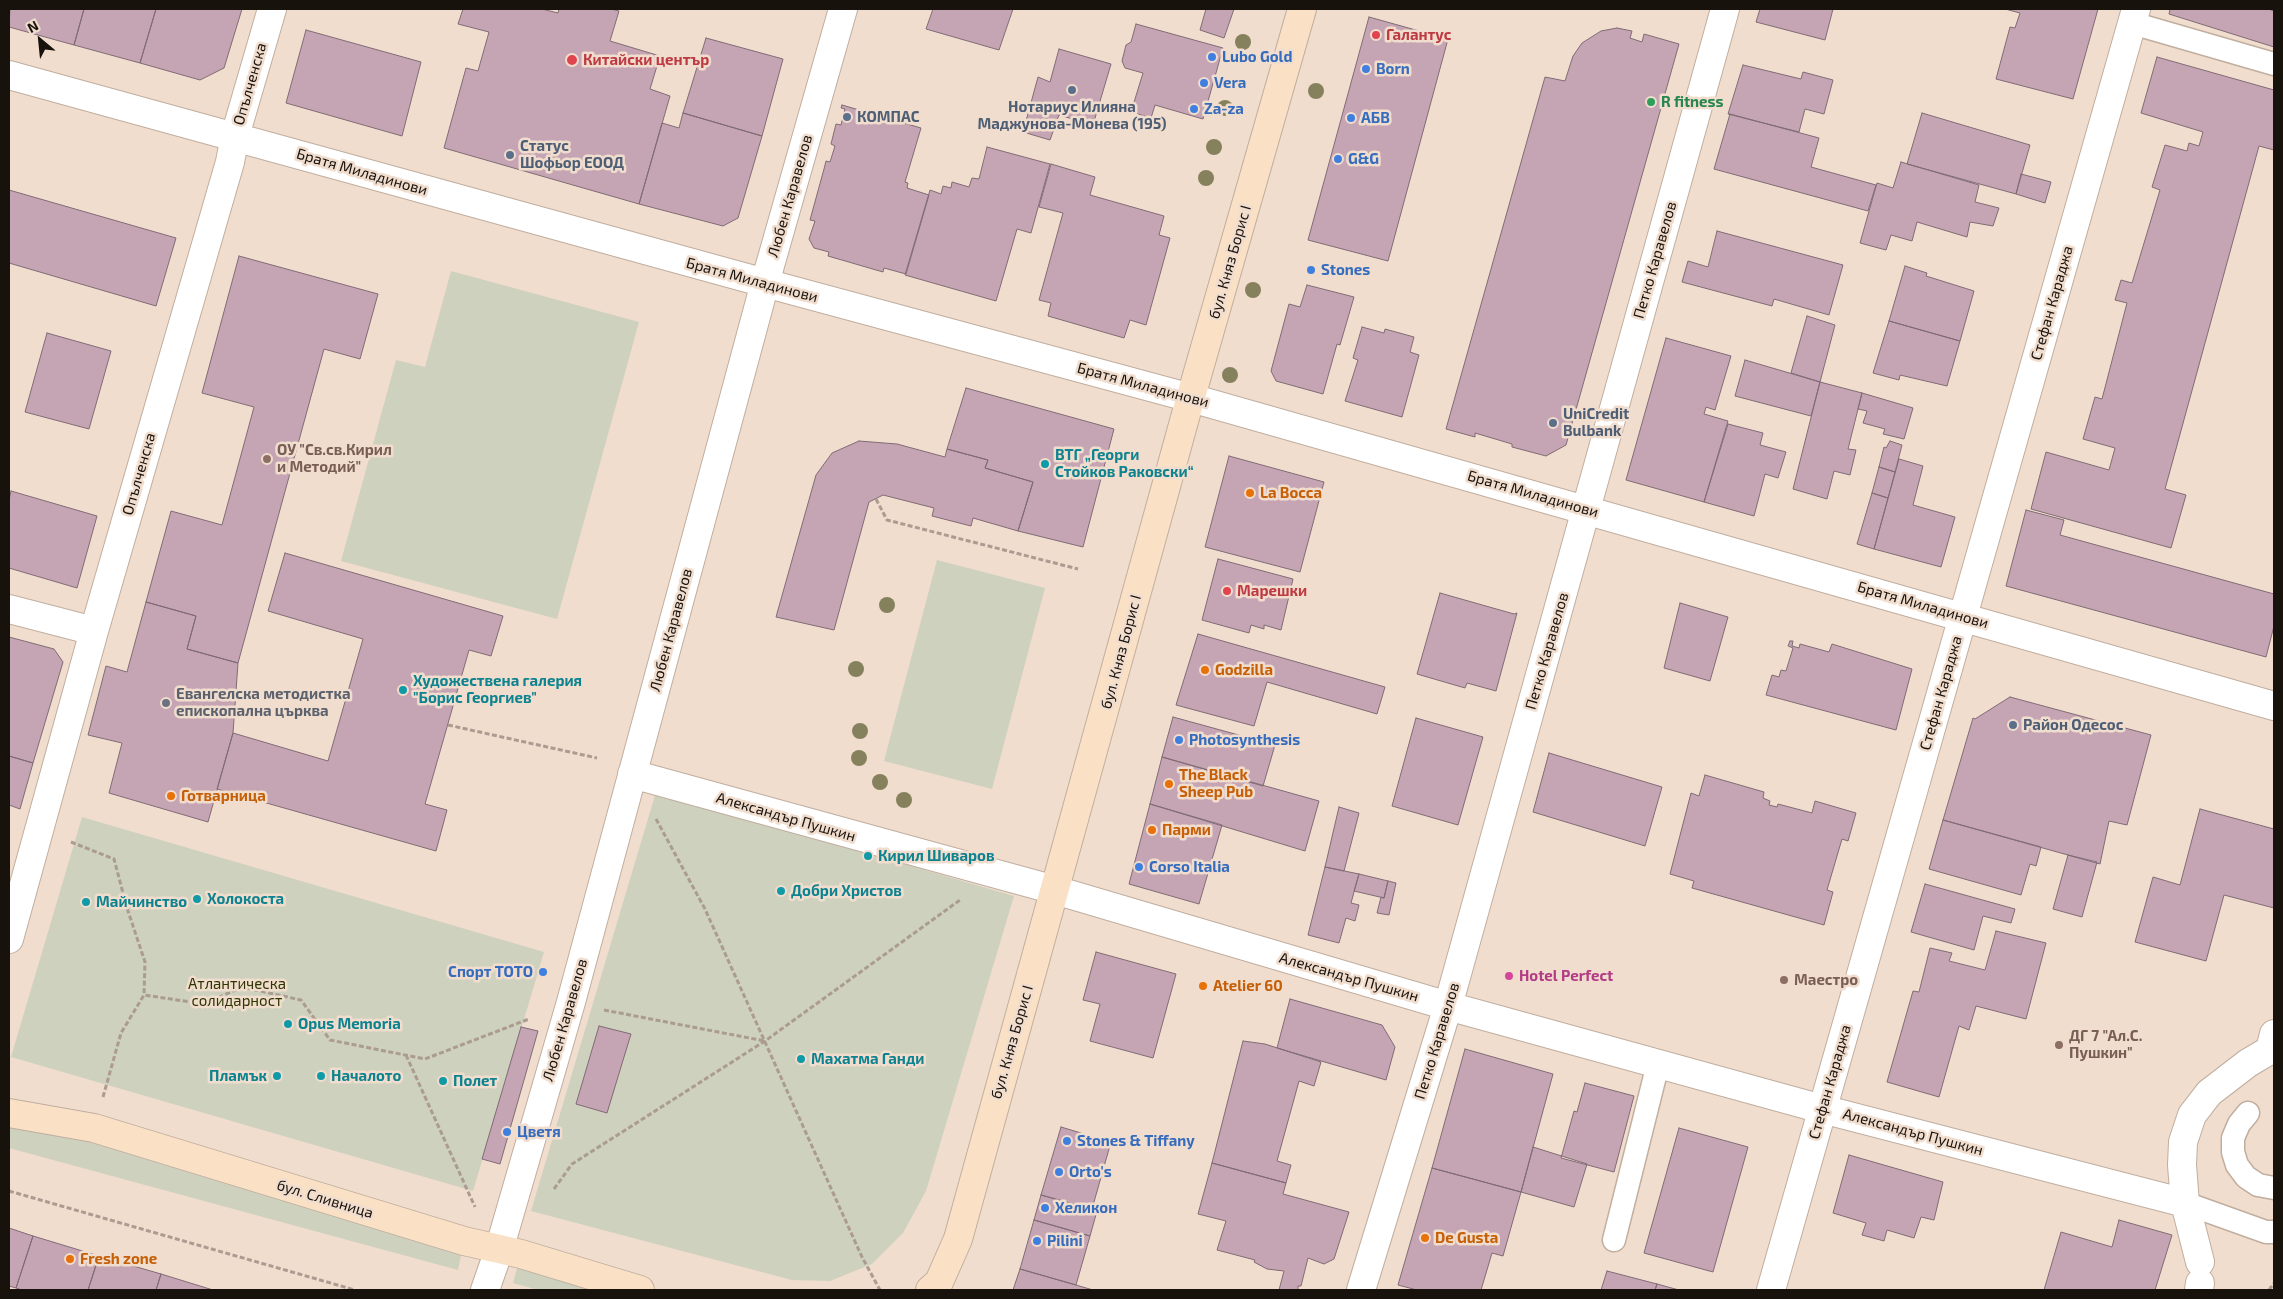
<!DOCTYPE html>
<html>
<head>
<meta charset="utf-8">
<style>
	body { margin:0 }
	#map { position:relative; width:2283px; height:1299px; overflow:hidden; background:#f1ddce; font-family:"Exo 2",sans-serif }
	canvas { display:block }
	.frame { position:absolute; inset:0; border:10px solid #18120d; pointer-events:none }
	.north { position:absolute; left:15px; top:15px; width:50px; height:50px; -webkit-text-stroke:4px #f1ddce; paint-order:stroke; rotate:332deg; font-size:14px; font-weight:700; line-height:20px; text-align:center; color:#18120d }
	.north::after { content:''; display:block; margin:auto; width:18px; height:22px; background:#18120d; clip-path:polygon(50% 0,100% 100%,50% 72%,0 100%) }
</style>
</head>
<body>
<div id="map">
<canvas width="2283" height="1299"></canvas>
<div class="frame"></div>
<div class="north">N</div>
</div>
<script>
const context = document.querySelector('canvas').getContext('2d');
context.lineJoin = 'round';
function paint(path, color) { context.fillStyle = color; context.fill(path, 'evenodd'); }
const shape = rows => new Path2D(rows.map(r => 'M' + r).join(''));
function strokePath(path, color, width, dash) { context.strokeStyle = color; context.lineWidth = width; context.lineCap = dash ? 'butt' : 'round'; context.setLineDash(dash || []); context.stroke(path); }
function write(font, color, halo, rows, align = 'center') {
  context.font = font + ' "Exo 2",sans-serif'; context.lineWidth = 5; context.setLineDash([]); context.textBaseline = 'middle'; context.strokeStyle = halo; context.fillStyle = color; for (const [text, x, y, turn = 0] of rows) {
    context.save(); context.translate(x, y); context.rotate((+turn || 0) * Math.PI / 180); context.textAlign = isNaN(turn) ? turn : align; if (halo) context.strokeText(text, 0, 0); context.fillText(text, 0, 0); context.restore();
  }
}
const green = shape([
	[451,271,639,322,557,619,341,561,396,360,425,367],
	[937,560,1045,588,992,789,884,761],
	[656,792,1014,896,926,1191,903,1233,872,1264,830,1281,792,1280,531,1211],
	[82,817,544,952,473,1191,11,1057],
	[9,1113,464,1241,458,1270,9,1148],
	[521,1254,647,1290,538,1290,513,1283]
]);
const building = shape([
	[10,9,84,9,74,45,9,27,10,9],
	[84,9,156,9,140,63,74,45,84,9],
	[156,9,242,9,224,68,200,80,140,63,156,9],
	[463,9,542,9,558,13,559,9,611,9,619,11,610,41,660,56,650,89,670,96,639,204,444,148,466,68,478,71,489,32,458,24,463,9],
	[933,9,1013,9,999,50,926,29,933,9],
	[1206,9,1234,9,1224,38,1200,30,1206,9],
	[1760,9,1833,9,1825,40,1756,22,1760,9],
	[2005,9,2098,9,2073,99,1996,79,2010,27,2015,28,2020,13,2005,9],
	[2170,9,2268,9,2274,11,2274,47,2169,14,2170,9],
	[1369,17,1448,39,1388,261,1308,240,1369,17],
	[1136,24,1223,48,1203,119,1155,105,1151,118,1131,112,1143,73,1125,68,1122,61,1126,45,1131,42,1136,24],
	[1617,28,1632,31,1630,38,1642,42,1644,34,1679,44,1566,445,1546,456,1512,447,1512,444,1475,433,1475,437,1446,429,1545,77,1565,81,1573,56,1582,43,1601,31,1617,28],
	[306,30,421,62,402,136,286,103,306,30],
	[706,38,783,59,762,136,683,113,706,38],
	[1059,49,1111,64,1093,125,1059,115,1050,140,1023,132,1038,77,1050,82,1059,49],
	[2157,57,2274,90,2274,150,2259,146,2165,489,2186,495,2171,548,2031,509,2046,452,2109,470,2115,448,2083,439,2095,397,2102,399,2127,303,2115,300,2121,280,2132,283,2160,190,2152,187,2165,145,2187,151,2189,143,2199,146,2203,132,2141,113,2157,57],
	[1743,65,1801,79,1803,72,1833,80,1824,114,1805,109,1799,132,1728,114,1743,65],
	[842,105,921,128,905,182,908,183,907,188,929,195,906,274,884,268,883,272,828,256,829,252,814,248,809,239,815,221,810,220,824,169,826,161,830,162,835,146,831,144,836,124,841,125,845,109,841,108,842,105],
	[683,113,762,136,738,218,723,226,639,204,662,123,679,128,683,113],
	[1922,113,2030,145,2016,194,1907,164,1922,113],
	[1730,114,1819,138,1811,167,1876,185,1868,211,1714,169,1730,114],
	[987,147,1050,164,1031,233,1017,229,996,301,905,275,930,190,941,194,943,186,951,188,952,182,969,187,972,178,979,179,987,147],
	[1901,162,1979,185,1975,202,1999,208,1993,226,1970,222,1967,237,1917,222,1912,241,1891,235,1886,250,1860,243,1877,183,1893,188,1901,162],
	[1051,164,1095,177,1090,195,1164,216,1159,235,1170,238,1146,325,1130,320,1124,338,1048,316,1051,303,1039,300,1063,213,1039,207,1051,164],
	[2021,174,2051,182,2045,203,2016,194,2021,174],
	[9,190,176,238,156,306,9,263,9,190],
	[1717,231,1843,265,1829,315,1774,299,1772,306,1682,282,1688,261,1708,267,1717,231],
	[239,256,378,294,360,359,324,349,238,663,187,649,196,616,146,602,171,511,222,525,254,407,202,393,239,256],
	[1905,266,1927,273,1926,276,1974,291,1960,341,1889,321,1905,266],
	[1307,285,1354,297,1340,345,1337,344,1323,394,1276,381,1271,371,1289,304,1300,307,1307,285],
	[1807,316,1835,325,1820,382,1791,373,1807,316],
	[1889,321,1960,341,1947,386,1900,375,1899,380,1873,373,1889,321],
	[1362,327,1384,333,1385,329,1414,337,1410,352,1419,355,1402,417,1345,401,1358,360,1353,358,1362,327],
	[47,333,111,351,89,429,25,412,47,333],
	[1666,338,1731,356,1715,410,1706,407,1704,414,1728,421,1704,502,1626,480,1666,338],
	[1745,360,1820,382,1811,416,1735,396,1745,360],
	[1820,382,1862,393,1848,449,1856,450,1850,475,1834,471,1827,499,1793,489,1820,382],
	[966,388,1114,429,1083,547,1018,531,1033,482,985,468,988,460,947,449,966,388],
	[1862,393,1913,408,1904,439,1883,434,1885,429,1863,423,1867,411,1858,409,1862,393],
	[1728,424,1763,433,1760,445,1786,452,1778,478,1765,474,1754,516,1704,502,1728,424],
	[859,441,897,444,945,457,947,449,988,460,985,468,1033,482,1018,531,973,518,971,526,932,516,934,508,883,495,869,502,834,630,776,617,816,475,832,453,859,441],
	[1890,441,1902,445,1895,472,1879,467,1884,447,1886,448,1890,441],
	[1229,456,1324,482,1300,572,1205,547,1229,456],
	[1899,459,1923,466,1913,505,1955,517,1941,567,1874,549,1899,459],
	[1879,467,1895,472,1888,498,1872,493,1879,467],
	[11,491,97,516,77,588,9,568,9,500,11,491],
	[1872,493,1888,498,1874,549,1857,544,1872,493],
	[2026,510,2064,520,2060,535,2274,594,2274,626,2266,657,2006,586,2026,510],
	[285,553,503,616,491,656,469,650,425,804,447,810,436,851,217,789,233,733,328,761,363,639,268,611,285,553],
	[1218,559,1293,579,1281,630,1264,625,1264,629,1251,625,1249,633,1202,620,1218,559],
	[1440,593,1514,614,1517,613,1496,691,1467,683,1465,688,1417,674,1440,593],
	[146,602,196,616,187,649,238,663,233,733,208,822,109,793,122,743,88,735,106,666,127,672,146,602],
	[1680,603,1728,617,1710,681,1664,668,1680,603],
	[1198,634,1385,687,1377,714,1267,682,1254,726,1176,705,1198,634],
	[9,637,54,649,63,662,33,763,9,756,9,637],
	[1790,641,1793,641,1792,646,1799,648,1800,644,1829,652,1832,644,1912,669,1896,730,1766,695,1772,675,1779,677,1781,670,1786,671,1793,648,1788,646,1790,641],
	[2010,697,2151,735,2127,825,2109,821,2100,864,1943,820,1973,718,1975,719,2010,697],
	[1173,717,1275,745,1263,786,1162,757,1173,717],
	[1416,718,1483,737,1458,825,1392,806,1416,718],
	[1549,753,1662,787,1645,846,1533,812,1549,753],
	[9,756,33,763,20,809,9,805,9,756],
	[1162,757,1319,801,1305,851,1150,804,1162,757],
	[1705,775,1764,792,1763,798,1770,801,1769,805,1777,807,1778,804,1812,813,1815,801,1856,813,1848,841,1842,839,1827,890,1833,892,1824,925,1692,888,1694,881,1670,874,1691,793,1699,796,1705,775],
	[1150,804,1222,825,1199,904,1129,884,1150,804],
	[1339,807,1359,813,1344,871,1325,867,1339,807],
	[2200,809,2274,829,2274,908,2224,895,2206,961,2135,942,2153,877,2180,885,2200,809],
	[1943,820,2041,847,2036,866,2030,864,2021,895,1929,869,1943,820],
	[2068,855,2097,862,2082,917,2053,909,2068,855],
	[1325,867,1359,874,1351,903,1359,905,1355,921,1346,918,1339,943,1308,935,1325,867],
	[1359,874,1388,881,1384,898,1354,891,1359,874],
	[1388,881,1396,883,1389,915,1377,913,1381,897,1384,898,1388,881],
	[1925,884,2015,909,2011,923,1983,916,1974,950,1911,932,1925,884],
	[1996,931,2046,943,2026,1019,1976,1006,1969,1030,1959,1026,1939,1097,1887,1082,1913,991,1919,992,1930,948,1952,953,1949,961,1985,970,1996,931],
	[1096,952,1176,974,1153,1058,1090,1041,1100,1004,1083,1000,1096,952],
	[1290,999,1382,1025,1395,1047,1386,1080,1277,1048,1290,999],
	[599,1026,631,1034,607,1113,576,1104,599,1026],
	[521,1027,538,1031,500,1164,482,1159,521,1027],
	[1243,1041,1265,1044,1321,1062,1314,1086,1299,1081,1277,1161,1291,1165,1286,1183,1212,1163,1243,1041],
	[1465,1049,1553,1074,1521,1192,1432,1168,1465,1049],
	[1585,1083,1634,1096,1614,1172,1561,1158,1574,1111,1577,1112,1585,1083],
	[1061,1127,1111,1142,1092,1209,1041,1195,1061,1127],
	[1679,1128,1748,1147,1713,1272,1644,1253,1679,1128],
	[1533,1147,1587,1164,1574,1207,1521,1192,1533,1147],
	[1849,1155,1943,1182,1934,1220,1921,1217,1914,1238,1887,1230,1884,1241,1862,1235,1866,1223,1833,1213,1849,1155],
	[1212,1163,1286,1183,1283,1194,1349,1212,1334,1259,1324,1264,1308,1258,1301,1286,1298,1286,1298,1290,1279,1290,1284,1271,1267,1269,1254,1262,1255,1260,1217,1250,1226,1221,1198,1214,1212,1163],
	[1432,1168,1521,1192,1503,1256,1492,1253,1481,1290,1417,1290,1398,1285,1432,1168],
	[1041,1195,1097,1211,1090,1236,1034,1220,1041,1195],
	[1034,1220,1090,1236,1076,1285,1020,1269,1034,1220],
	[2119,1220,2172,1235,2155,1290,2044,1290,2061,1232,2112,1247,2119,1220],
	[9,1228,33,1236,16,1288,9,1286,9,1228],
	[33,1236,99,1256,88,1290,22,1290,16,1288,33,1236],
	[99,1256,161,1274,156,1290,88,1290,99,1256],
	[1020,1269,1076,1285,1093,1290,1013,1290,1020,1269],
	[1607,1271,1657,1284,1655,1290,1601,1290,1607,1271],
	[161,1274,213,1290,156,1290,161,1274],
	[1657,1284,1679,1290,1655,1290,1657,1284]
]);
const path = shape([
	[876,499,887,520,1078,569],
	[448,725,597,758],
	[656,819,705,909,862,1257,880,1290],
	[71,842,114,859,127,908,145,962,144,995],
	[604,1010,765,1041],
	[406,1055,475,1207],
	[103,1097,121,1033,144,995,204,1004,242,987,301,1000,330,1040,425,1059,529,1019],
	[554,1189,572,1164,765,1041,960,900],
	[9,1191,355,1290],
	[2269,1290,2274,1283]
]);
const lane = shape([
	[2132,23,2274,64],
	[2248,1113,2239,1124,2233,1138,2233,1152,2237,1165,2246,1177,2258,1185,2274,1188],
	[2185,1203,2266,1232,2274,1232],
	[1614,1240,1658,1064]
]);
const street = shape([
	[9,75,765,283,1191,398,2274,706],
	[9,609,94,631],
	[632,774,1055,890,1448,1006,1822,1109,2185,1203],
	[9,939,94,631,230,162,235,136,272,9],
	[2200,1262,2185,1203,2182,1165,2183,1142,2192,1115,2209,1093,2248,1063,2270,1050,2274,1034],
	[485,1290,499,1250,571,1002,765,283,843,9],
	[1361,1290,1448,1006,1725,9],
	[1771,1290,2136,9],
	[2199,1290,2200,1283]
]);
const secondary = shape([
	[9,1113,94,1128,464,1241,521,1254,640,1290],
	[930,1290,939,1282,958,1239,1186,414,1302,9]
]);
const trees = [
	[1243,42],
	[1316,91],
	[1225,108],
	[1214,147],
	[1206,178],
	[1253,290],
	[1230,375],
	[887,605],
	[856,669],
	[860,731],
	[859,758],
	[880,782],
	[904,800]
];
const markers = [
	[1376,35,5,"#e0444e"],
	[1212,57,5,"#3f7fe0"],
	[572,60,6,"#e0444e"],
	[1366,69,5,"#3f7fe0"],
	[1204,83,5,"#3f7fe0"],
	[1072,90,5,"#5c6f8a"],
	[1651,102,5,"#2e9e5b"],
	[1194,109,5,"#3f7fe0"],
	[847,117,5,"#5c6f8a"],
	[1351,118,5,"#3f7fe0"],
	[510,155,5,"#5c6f8a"],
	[1338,159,5,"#3f7fe0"],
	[1311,270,5,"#3f7fe0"],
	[1553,423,5,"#5c6f8a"],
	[267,459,5,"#8d6e63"],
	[1045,464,5,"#0f9aa8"],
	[1250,493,5,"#e8710a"],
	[1227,591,5,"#e0444e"],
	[1205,670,5,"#e8710a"],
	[403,690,5,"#0f9aa8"],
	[166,703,5,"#6b7280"],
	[2013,725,5,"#5c6f8a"],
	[1179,740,5,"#3f7fe0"],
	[1169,784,5,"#e8710a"],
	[171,796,5,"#e8710a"],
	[1152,830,5,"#e8710a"],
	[868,856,5,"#0f9aa8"],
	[1139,867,5,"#3f7fe0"],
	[781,891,5,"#0f9aa8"],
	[197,899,5,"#0f9aa8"],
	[86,902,5,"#0f9aa8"],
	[543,972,5,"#3f7fe0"],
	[1509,976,5,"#d1479c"],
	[1784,980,5,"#8d6e63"],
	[1203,986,5,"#e8710a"],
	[288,1024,5,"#0f9aa8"],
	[2059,1045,5,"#8d6e63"],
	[801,1059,5,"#0f9aa8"],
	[277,1076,5,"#0f9aa8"],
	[321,1076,5,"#0f9aa8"],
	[443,1081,5,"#0f9aa8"],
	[507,1132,5,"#3f7fe0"],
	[1067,1141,5,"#3f7fe0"],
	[1059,1172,5,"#3f7fe0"],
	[1045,1208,5,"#3f7fe0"],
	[1425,1238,5,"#e8710a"],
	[1037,1241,5,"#3f7fe0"],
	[70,1259,5,"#e8710a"]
];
const healthNames = [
	["Галантус",1386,35],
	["Китайски център",583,60],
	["Марешки",1237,591]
];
const shopNames = [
	["Lubo Gold",1222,57],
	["Born",1376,69],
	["Vera",1214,83],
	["Za-za",1204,109],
	["АБВ",1361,118],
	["G&G",1348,159],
	["Stones",1321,270],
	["Photosynthesis",1189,740],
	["Corso Italia",1149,867],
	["Спорт ТОТО",533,972,"right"],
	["Цветя",517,1132],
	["Stones & Tiffany",1077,1141],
	["Orto's",1069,1172],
	["Хеликон",1055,1208],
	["Pilini",1047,1241]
];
const streetNames = [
	["Опълченска",250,84,-74],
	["Братя Миладинови",362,172,16],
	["Любен Каравелов",790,196,-74],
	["Петко Каравелов",1655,260,-74],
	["бул. Княз Борис I",1230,262,-74],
	["Братя Миладинови",752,280,15],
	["Стефан Караджа",2052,303,-74],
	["Братя Миладинови",1143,385,15],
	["Опълченска",139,474,-74],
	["Братя Миладинови",1533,494,16],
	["Братя Миладинови",1923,605,16],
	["Любен Каравелов",671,630,-75],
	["Петко Каравелов",1547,651,-74],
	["бул. Княз Борис I",1121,652,-75],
	["Стефан Караджа",1941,693,-74],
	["Александър Пушкин",786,817,16],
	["Александър Пушкин",1349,977,16],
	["Любен Каравелов",565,1020,-74],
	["Петко Каравелов",1437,1041,-73],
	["бул. Княз Борис I",1012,1042,-74],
	["Стефан Караджа",1830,1082,-74],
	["Александър Пушкин",1913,1132,15],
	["бул. Сливница",325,1199,17]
];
const leisureNames = [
	["R fitness",1661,102]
];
const serviceNames = [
	["Нотариус Илияна",1072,107,"center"],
	["Маджунова-Монева (195)",1072,124,"center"],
	["КОМПАС",857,117],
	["Статус",520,146],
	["Шофьор ЕООД",520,163],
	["UniCredit",1563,414],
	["Bulbank",1563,431],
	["Район Одесос",2023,725]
];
const educationNames = [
	["ОУ \"Св.св.Кирил",277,450],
	["и Методий\"",277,467],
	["Маестро",1794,980],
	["ДГ 7 \"Ал.С.",2069,1036],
	["Пушкин\"",2069,1053]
];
const cultureNames = [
	["ВТГ „Георги",1055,455],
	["Стойков Раковски“",1055,472],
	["Художествена галерия",413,681],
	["\"Борис Георгиев\"",413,698],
	["Кирил Шиваров",878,856],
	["Добри Христов",791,891],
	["Холокоста",207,899],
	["Майчинство",96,902],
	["Opus Memoria",298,1024],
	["Махатма Ганди",811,1059],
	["Пламък",267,1076,"right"],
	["Началото",331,1076],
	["Полет",453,1081]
];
const foodNames = [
	["La Bocca",1260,493],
	["Godzilla",1215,670],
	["The Black",1179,775],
	["Sheep Pub",1179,792],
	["Готварница",181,796],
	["Парми",1162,830],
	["Atelier 60",1213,986],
	["De Gusta",1435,1238],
	["Fresh zone",80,1259]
];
const worshipNames = [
	["Евангелска методистка",176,694],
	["епископална църква",176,711]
];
const hotelNames = [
	["Hotel Perfect",1519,976]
];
const parkNames = [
	["Атлантическа",237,984],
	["солидарност",237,1001]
];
paint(green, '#cdd1bd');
paint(building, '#c5a5b3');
strokePath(building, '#806b75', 1);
strokePath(lane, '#c0ae9f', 25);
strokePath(street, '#c0ae9f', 30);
strokePath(secondary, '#c0ae9f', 30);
strokePath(path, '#ab9b90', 3, [5, 2.5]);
strokePath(lane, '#fff', 22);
strokePath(street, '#fff', 28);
strokePath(secondary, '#fae1c6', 28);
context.fillStyle = '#86815d';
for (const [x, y] of trees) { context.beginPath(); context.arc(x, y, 8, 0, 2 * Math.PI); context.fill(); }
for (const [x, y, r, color] of markers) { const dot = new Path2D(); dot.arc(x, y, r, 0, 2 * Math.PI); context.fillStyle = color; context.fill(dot); strokePath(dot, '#f1ddce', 2); }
write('bold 15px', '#be3a42', '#f1ddce', healthNames, 'left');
write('bold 15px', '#366cbe', '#f1ddce', shopNames, 'left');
write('15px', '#18120d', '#f1ddce', streetNames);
write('bold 15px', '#27864d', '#f1ddce', leisureNames, 'left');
write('bold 15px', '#4e5e75', '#f1ddce', serviceNames, 'left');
write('bold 15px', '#785e54', '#f1ddce', educationNames, 'left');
write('bold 15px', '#0d838f', '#f1ddce', cultureNames, 'left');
write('bold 15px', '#c56008', '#f1ddce', foodNames, 'left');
write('bold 15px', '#5b616d', '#f1ddce', worshipNames, 'left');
write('bold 15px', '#b23c85', '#f1ddce', hotelNames, 'left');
write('15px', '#2e3500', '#f1ddce', parkNames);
</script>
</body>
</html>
